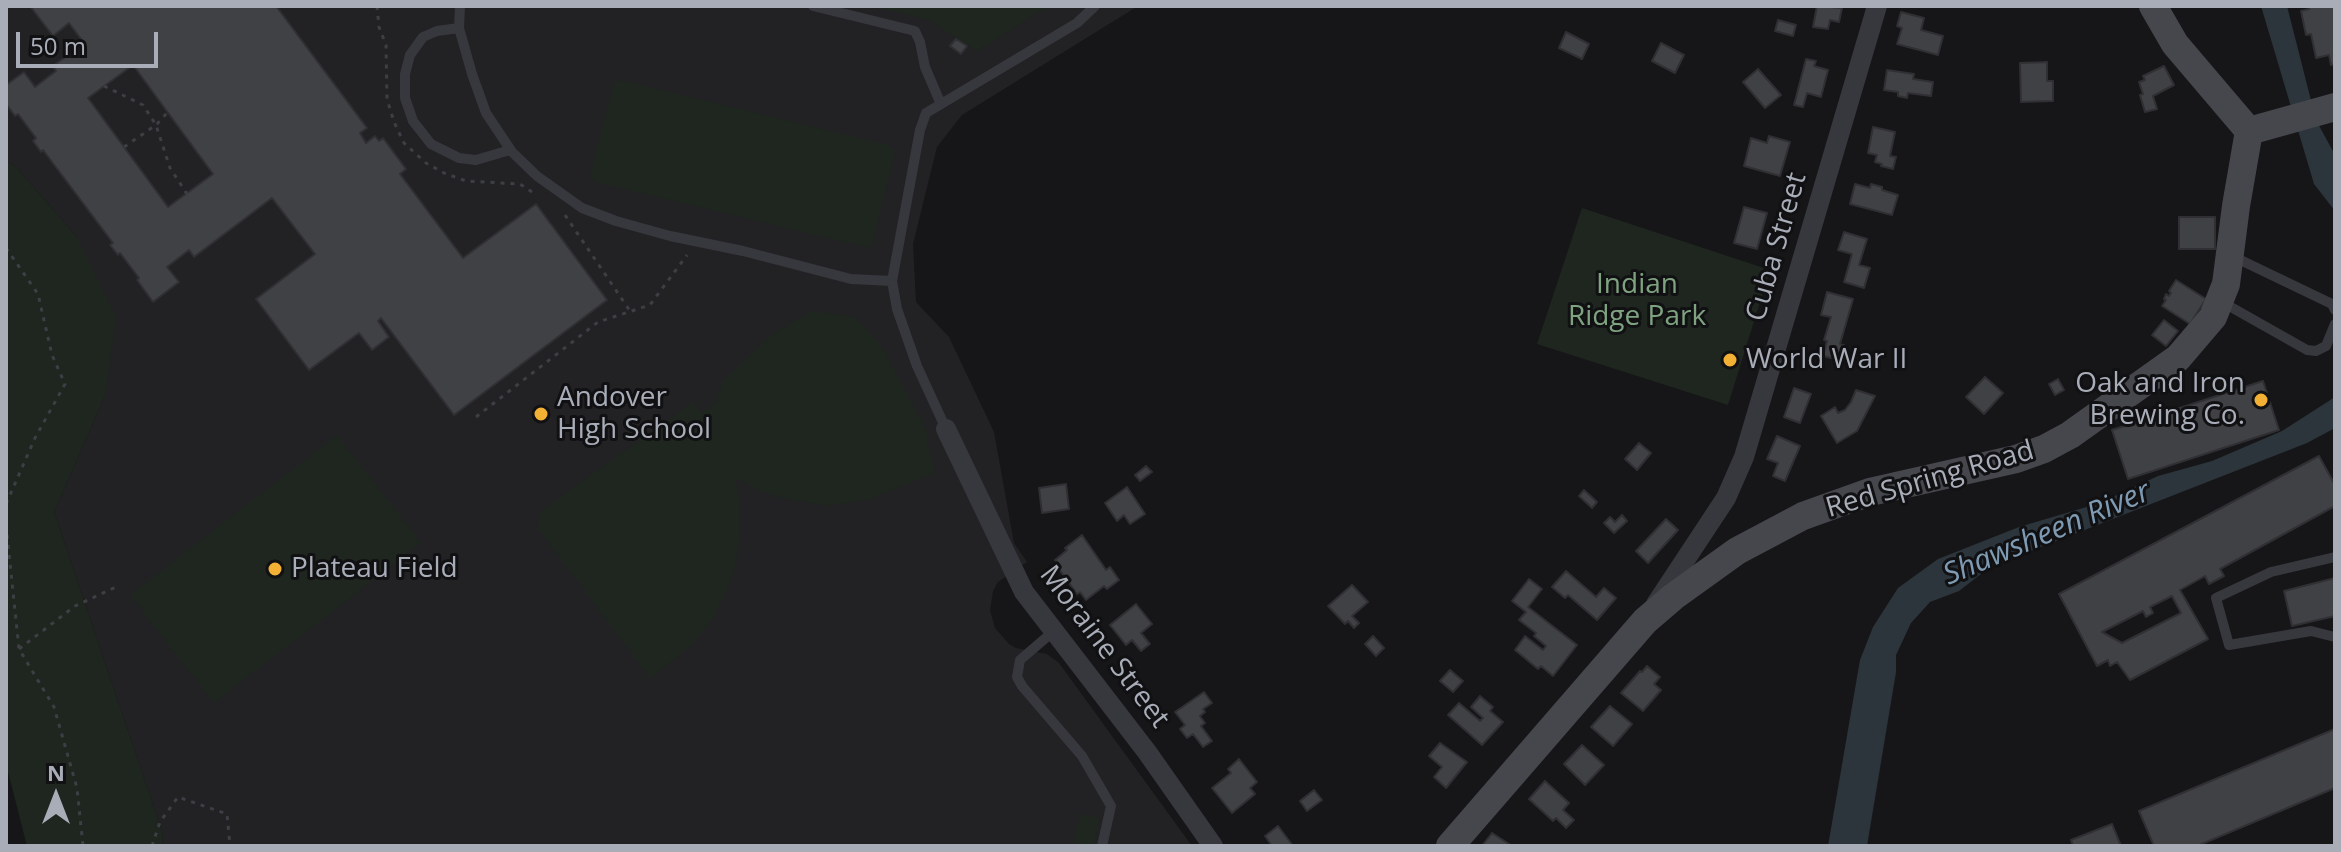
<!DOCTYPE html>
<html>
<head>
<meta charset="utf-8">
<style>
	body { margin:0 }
	#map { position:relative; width:2341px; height:852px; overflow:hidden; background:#161618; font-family:"Open Sans",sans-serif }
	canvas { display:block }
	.frame { position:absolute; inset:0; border:8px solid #a8adb8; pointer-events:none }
	.north { position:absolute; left:16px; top:756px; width:80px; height:80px; -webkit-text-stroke:6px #111113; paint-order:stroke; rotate:0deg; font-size:22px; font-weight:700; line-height:32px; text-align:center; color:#a8adb8 }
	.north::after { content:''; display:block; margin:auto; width:28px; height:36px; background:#a8adb8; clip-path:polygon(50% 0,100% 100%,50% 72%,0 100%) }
	.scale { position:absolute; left:16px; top:32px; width:142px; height:36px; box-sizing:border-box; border:4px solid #a8adb8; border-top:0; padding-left:10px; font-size:24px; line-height:28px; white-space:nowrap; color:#a8adb8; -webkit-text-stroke:6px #111113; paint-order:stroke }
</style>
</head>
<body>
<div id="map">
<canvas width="2341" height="852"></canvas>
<div class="frame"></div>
<div class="north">N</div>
<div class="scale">50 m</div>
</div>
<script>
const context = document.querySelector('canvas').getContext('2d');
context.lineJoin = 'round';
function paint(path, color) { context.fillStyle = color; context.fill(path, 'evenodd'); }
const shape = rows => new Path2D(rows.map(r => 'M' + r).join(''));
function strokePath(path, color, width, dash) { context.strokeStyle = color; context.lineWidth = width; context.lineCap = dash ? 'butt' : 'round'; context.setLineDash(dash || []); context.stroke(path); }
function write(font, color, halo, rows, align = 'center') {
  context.font = font + ' "Open Sans",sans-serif'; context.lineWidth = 6; context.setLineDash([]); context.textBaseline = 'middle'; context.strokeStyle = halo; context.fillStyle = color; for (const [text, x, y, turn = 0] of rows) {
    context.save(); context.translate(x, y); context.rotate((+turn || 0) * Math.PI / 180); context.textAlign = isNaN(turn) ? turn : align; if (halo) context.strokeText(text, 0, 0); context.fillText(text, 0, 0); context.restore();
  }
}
const built = shape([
	[6,6,1138,6,962,115,937,147,913,244,916,302,949,337,994,432,1014,543,1027,562,998,582,993,591,990,610,995,628,1009,644,1016,648,1047,654,1059,663,1192,846,162,846,163,834,54,512,105,396,77,237,16,167,6,161]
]);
const green = shape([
	[871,6,1049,6,977,51,929,20],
	[620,80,889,145,895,152,872,245,866,247,595,182,590,174,614,83],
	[6,161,16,167,77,237,116,317,105,396,54,512,163,834,162,846,27,846,6,764],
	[1582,208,1770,270,1728,405,1537,344],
	[812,311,855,317,881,346,928,432,927,445,934,463,933,473,870,499,828,506,778,497,760,491,735,478,739,499,740,533,736,561,728,588,713,618,692,645,650,678,537,527,541,511,693,402,702,413,710,408,716,400,723,381,739,366,773,334],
	[337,435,421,543,214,703,130,595],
	[1080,814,1100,818,1093,846,1073,846]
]);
const water = shape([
	[2261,6,2287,6,2316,120,2335,155,2335,211,2314,184],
	[2335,397,2335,428,2307,443,1990,567,1959,591,1930,602,1911,623,1896,655,1896,672,1867,846,1828,846,1860,660,1873,627,1898,588,1938,559,2019,527,2100,503,2158,476,2212,461,2282,431]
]);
const building = shape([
	[30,6,276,6,367,128,360,133,366,143,375,136,379,141,383,138,406,169,400,174,463,258,536,204,607,300,454,415,381,318,378,321,389,337,372,350,359,333,309,370,256,299,315,254,272,198,194,257,189,250,167,267,179,282,153,302,137,280,139,278,120,253,118,255,110,245,113,243,43,150,41,152,33,141,36,138,18,114,15,116,6,104,6,85,24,72,35,87,56,71,53,66,84,43,69,23,53,36,30,6],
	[133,65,213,174,168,207,88,98,133,65],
	[1817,6,1842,8,1839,22,1830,20,1828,29,1813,27,1817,6],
	[2309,6,2334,6,2335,64,2331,65,2329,55,2316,58,2311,34,2306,35,2301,11,2309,9,2309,6],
	[1901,12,1924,18,1921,30,1943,36,1938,55,1897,44,1902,28,1897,26,1901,12],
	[1778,20,1796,25,1793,36,1775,31,1778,20],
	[1566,32,1589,44,1582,59,1559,48,1566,32],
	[956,39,967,46,961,54,950,46,956,39],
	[1661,43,1684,55,1675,73,1652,61,1661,43],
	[1806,59,1816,61,1814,66,1828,70,1821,97,1807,93,1803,107,1794,105,1806,59],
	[2047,62,2047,81,2053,81,2053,101,2021,102,2020,63,2047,62],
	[2164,66,2174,85,2153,96,2157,109,2145,112,2140,95,2143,94,2139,82,2145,80,2143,76,2164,66],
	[1758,69,1781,95,1765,108,1743,82,1758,69],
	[1887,70,1914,74,1913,79,1933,82,1931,96,1908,93,1907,98,1898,96,1898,92,1884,90,1887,70],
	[1873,127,1895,132,1890,156,1896,157,1893,169,1881,166,1882,164,1875,162,1877,155,1868,153,1873,127],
	[1769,136,1790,142,1780,176,1744,166,1751,138,1767,143,1769,136],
	[1855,184,1870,188,1871,184,1882,187,1882,190,1898,195,1892,215,1850,204,1855,184],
	[1744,207,1767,213,1757,249,1734,243,1744,207],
	[2179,217,2215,217,2215,249,2179,249,2179,217],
	[1844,232,1867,239,1859,265,1870,268,1864,288,1844,282,1852,254,1838,250,1844,232],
	[2176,280,2206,299,2190,324,2162,306,2166,300,2164,299,2166,294,2169,296,2171,293,2169,291,2176,280],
	[1827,292,1853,299,1840,344,1844,345,1840,360,1823,356,1827,341,1824,340,1831,317,1821,315,1827,292],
	[2164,320,2178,331,2166,346,2152,335,2164,320],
	[1985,377,2003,393,1984,414,1966,397,1985,377],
	[2058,379,2064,390,2055,395,2049,384,2058,379],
	[2263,381,2279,430,2128,479,2112,430,2263,381],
	[1794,388,1811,394,1800,423,1784,417,1794,388],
	[1856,390,1875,396,1857,431,1837,443,1821,416,1835,407,1838,413,1845,410,1851,402,1856,390],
	[1777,436,1800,446,1785,481,1773,476,1778,463,1767,459,1777,436],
	[1639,443,1651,453,1637,470,1625,459,1639,443],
	[2319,456,2335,485,2335,506,2220,569,2224,576,2209,584,2205,576,2180,590,2208,639,2130,680,2117,662,2110,666,2108,660,2097,666,2059,594,2319,456],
	[2172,596,2181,613,2122,643,2102,632,2143,611,2146,617,2153,613,2150,607,2172,596],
	[1146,466,1152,472,1140,481,1135,475,1146,466],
	[1066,484,1069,509,1042,513,1039,488,1066,484],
	[1127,487,1145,514,1130,524,1124,515,1117,521,1105,503,1127,487],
	[1584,490,1597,502,1592,508,1579,496,1584,490],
	[1622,515,1627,521,1614,533,1604,523,1610,517,1615,522,1622,515],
	[1666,519,1678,530,1648,563,1636,551,1666,519],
	[1082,535,1106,570,1110,567,1119,580,1107,589,1104,586,1086,600,1080,592,1077,594,1058,568,1061,567,1055,560,1067,550,1065,548,1082,535],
	[1566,571,1596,597,1604,588,1616,598,1597,620,1568,595,1565,598,1552,587,1566,571],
	[2335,578,2335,616,2292,626,2284,591,2335,578],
	[1529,579,1542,589,1528,607,1577,645,1553,676,1541,666,1538,669,1515,650,1525,636,1543,650,1546,646,1534,636,1536,633,1519,620,1526,612,1512,601,1529,579],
	[1352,585,1368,602,1352,616,1359,623,1354,628,1348,621,1345,624,1328,606,1352,585],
	[1136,604,1152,624,1141,633,1150,644,1141,651,1132,640,1126,645,1110,625,1136,604],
	[1373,636,1384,648,1376,656,1365,644,1373,636],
	[1647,666,1660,677,1654,684,1661,690,1643,711,1621,693,1640,671,1642,672,1647,666],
	[1450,670,1463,681,1453,692,1440,681,1450,670],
	[1204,692,1212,703,1203,709,1205,712,1200,716,1205,723,1201,726,1212,741,1203,747,1193,734,1187,738,1180,729,1185,725,1175,712,1204,692],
	[1480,696,1493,707,1490,711,1503,722,1482,745,1448,715,1459,703,1480,721,1483,718,1471,707,1480,696],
	[1610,706,1632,724,1613,746,1591,727,1610,706],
	[2335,729,2335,788,2197,846,2154,846,2139,811,2335,729],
	[1440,743,1467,762,1446,788,1434,777,1442,767,1429,756,1440,743],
	[1582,745,1604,765,1585,785,1564,764,1582,745],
	[1239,759,1257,782,1250,788,1255,794,1232,813,1212,788,1231,773,1228,769,1239,759],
	[1545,781,1569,803,1563,810,1574,820,1566,828,1556,818,1553,821,1529,799,1545,781],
	[1314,790,1322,800,1307,811,1300,801,1314,790],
	[2112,824,2121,846,2073,846,2071,840,2112,824],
	[1278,826,1293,846,1272,846,1265,836,1278,826],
	[1492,833,1512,846,1482,846,1492,833]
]);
const path = shape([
	[377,6,379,27,386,45,387,99,394,122,404,143,426,163,444,173,466,181,520,184,535,194],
	[392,6,426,6],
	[104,86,143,105,156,125,170,168,187,194],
	[124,147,156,125,168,112],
	[565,215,630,311],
	[6,248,38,294,52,355,65,384,35,438,6,504],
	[476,417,598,322,650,305,687,255],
	[6,525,19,649,54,707,77,788,83,846],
	[19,649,75,606,116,587],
	[152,846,160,822,178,797,227,814,230,846]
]);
const service = shape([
	[460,6,459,28,472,74,486,113,512,152,537,176,582,208,616,221,670,236,743,251,851,279,892,281,920,130,926,113,1077,23,1095,6],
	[813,6,915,31,920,42,925,67,940,102],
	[459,28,437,31,423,37,410,55,405,74,405,98,413,121,431,144,459,158,476,160,510,150],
	[2232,256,2332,304,2335,310],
	[892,281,897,309,917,366,946,429],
	[2222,302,2307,350,2316,351,2326,346,2335,324],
	[2335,557,2271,572,2216,598,2229,645,2311,631,2335,637],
	[1055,630,1020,660,1017,677,1022,686,1082,756,1111,806,1102,846]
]);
const minor = shape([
	[946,429,1024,592,1147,752,1213,846],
	[1656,604,1726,498,1744,457,1877,6]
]);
const secondary = shape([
	[2153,6,2175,44,2249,131],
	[2249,131,2335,107],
	[1450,846,1645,621,1673,597,1737,551,1803,516,1870,492,2016,459,2044,449,2070,435,2178,358,2213,317,2226,284,2236,206,2249,131]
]);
const markers = [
	[1730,360,8,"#f2b134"],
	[2261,400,8,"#f2b134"],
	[541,414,8,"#f2b134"],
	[275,569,8,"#f2b134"]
];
const streetNames = [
	["Cuba Street",1777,247,-74],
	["Red Spring Road",1930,480,-16],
	["Moraine Street",1104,647,53]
];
const parkNames = [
	["Indian",1637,285],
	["Ridge Park",1637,317]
];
const poiNames = [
	["World War II",1746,360],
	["Oak and Iron",2245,384,"right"],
	["Brewing Co.",2245,416,"right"],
	["Andover",557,398],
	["High School",557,430],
	["Plateau Field",291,569]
];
const waterNames = [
	["Shawsheen River",2047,534,-23]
];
paint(built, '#222225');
paint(green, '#1e261f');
paint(water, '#2c353c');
paint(building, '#404145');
strokePath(building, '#303034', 2);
strokePath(path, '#3d3f44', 3, [4, 6]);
strokePath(service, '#37383d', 10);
strokePath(minor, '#37383d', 20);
strokePath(secondary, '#45474d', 28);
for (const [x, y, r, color] of markers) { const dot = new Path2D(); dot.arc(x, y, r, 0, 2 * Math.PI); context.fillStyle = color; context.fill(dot); strokePath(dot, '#111113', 3); }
write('28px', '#a8adb8', '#111113', streetNames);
write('28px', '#7fa381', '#111113', parkNames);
write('28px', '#a8adb8', '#111113', poiNames, 'left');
write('italic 30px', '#7f9bb3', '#111113', waterNames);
</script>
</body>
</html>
